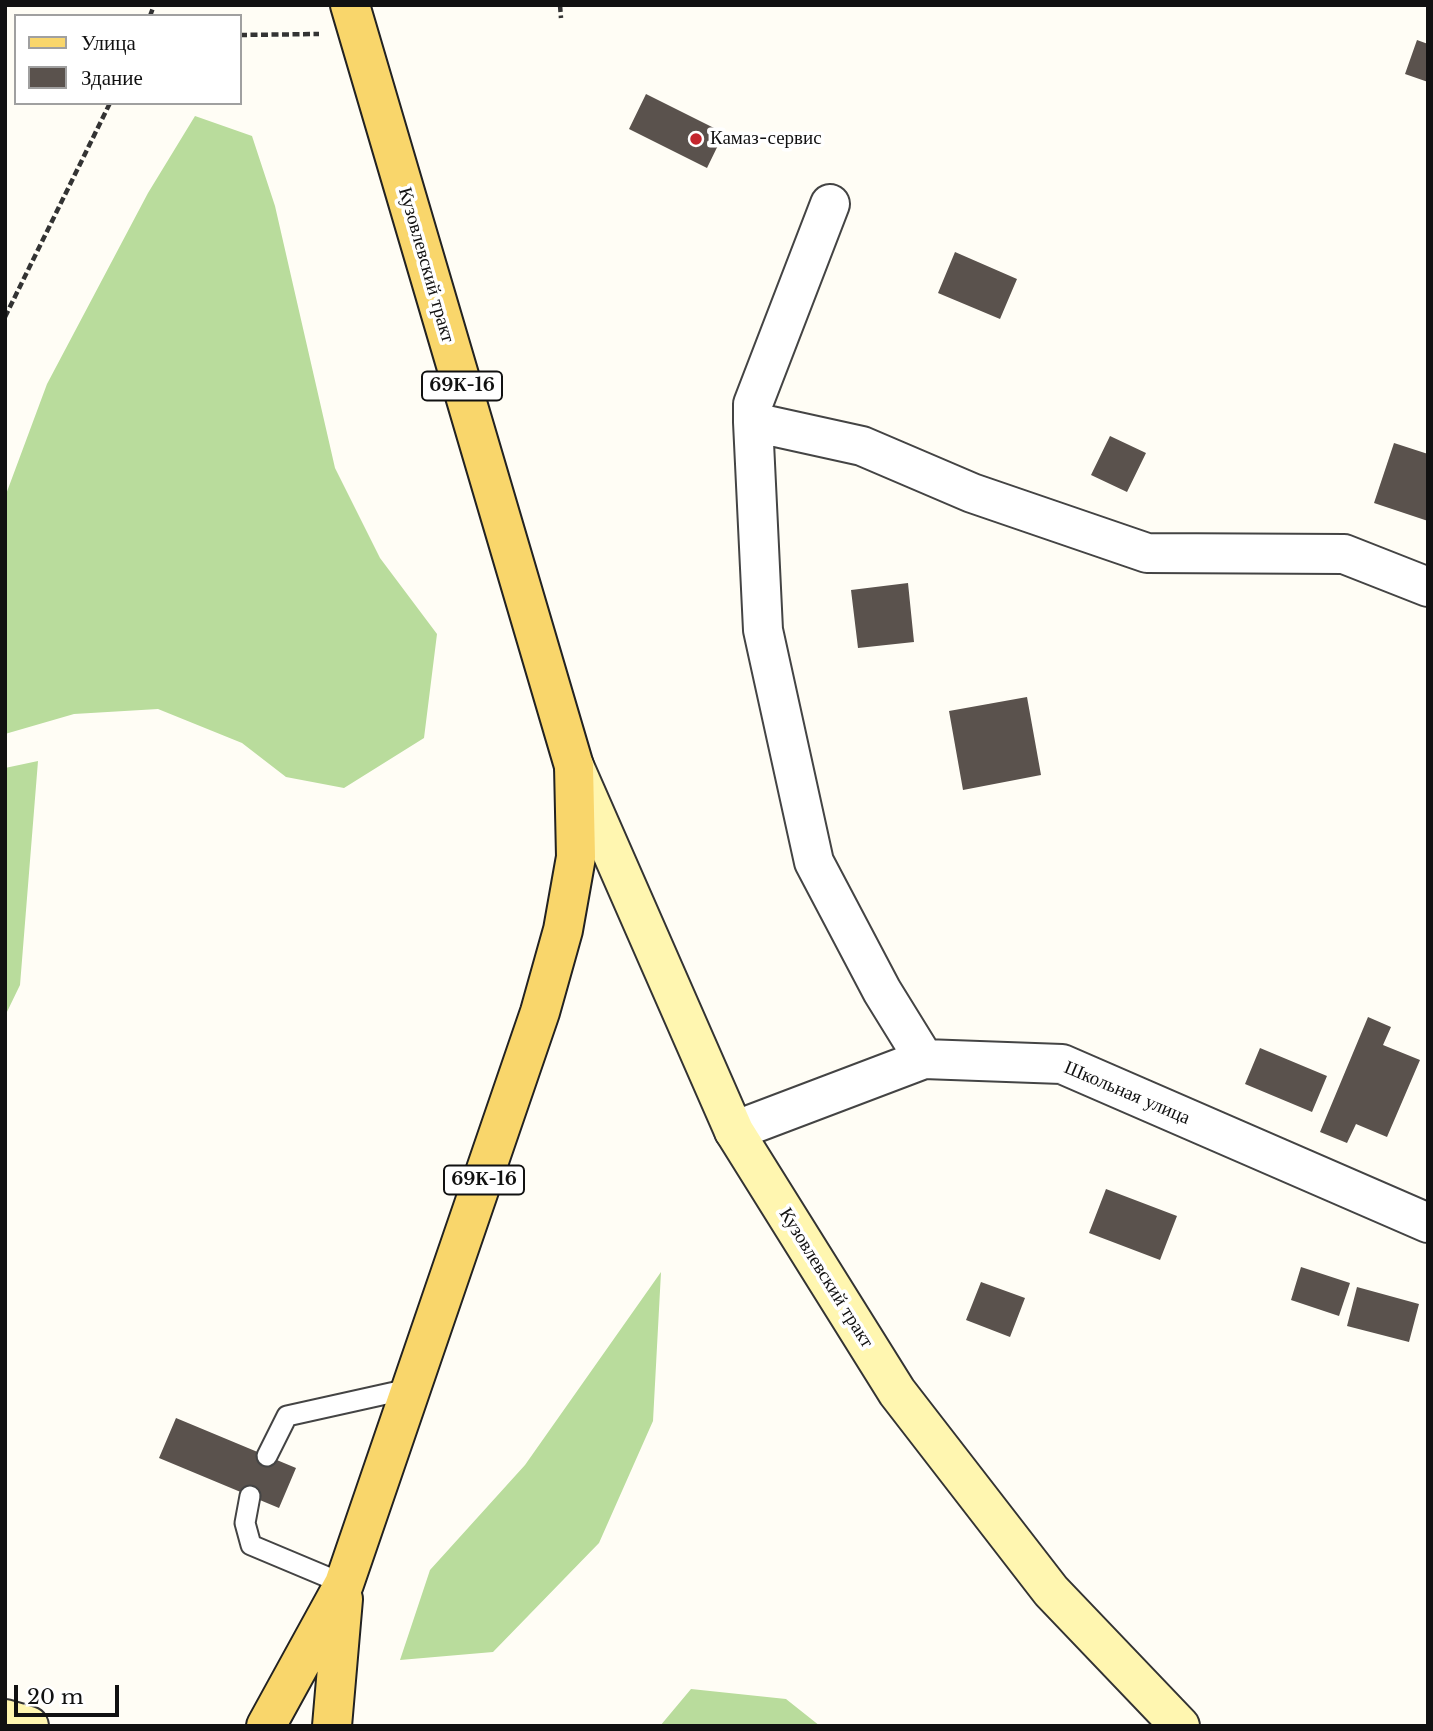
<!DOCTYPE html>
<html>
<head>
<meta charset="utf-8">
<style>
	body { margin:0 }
	#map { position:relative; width:1433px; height:1731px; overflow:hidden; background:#fffdf5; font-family:"Libre Baskerville",serif }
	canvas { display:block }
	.frame { position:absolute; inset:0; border:7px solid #111; pointer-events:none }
	.legend { position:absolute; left:14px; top:14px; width:228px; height:91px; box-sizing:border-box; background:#fff; border:2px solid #a0a0a0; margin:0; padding:9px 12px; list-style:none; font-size:21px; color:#111 }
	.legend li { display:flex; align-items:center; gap:14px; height:35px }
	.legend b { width:35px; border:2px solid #a0a0a0 }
	.scale { position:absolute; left:14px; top:1685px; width:105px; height:32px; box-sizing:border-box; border:4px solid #111; border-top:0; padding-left:9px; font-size:21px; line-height:24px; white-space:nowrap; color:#111; -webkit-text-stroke:5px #fff; paint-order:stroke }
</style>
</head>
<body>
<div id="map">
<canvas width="1433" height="1731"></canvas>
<div class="frame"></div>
<ul class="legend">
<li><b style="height:9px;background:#f9d66b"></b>Улица</li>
<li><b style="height:19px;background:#5a524d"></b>Здание</li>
</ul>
<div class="scale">20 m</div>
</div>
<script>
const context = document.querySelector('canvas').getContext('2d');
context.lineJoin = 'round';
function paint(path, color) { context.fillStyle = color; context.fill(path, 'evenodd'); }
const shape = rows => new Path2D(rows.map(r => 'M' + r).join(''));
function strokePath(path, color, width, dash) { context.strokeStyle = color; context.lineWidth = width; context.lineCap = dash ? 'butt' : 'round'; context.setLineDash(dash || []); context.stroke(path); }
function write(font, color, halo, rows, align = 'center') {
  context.font = font + ' "Libre Baskerville",serif'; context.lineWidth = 7; context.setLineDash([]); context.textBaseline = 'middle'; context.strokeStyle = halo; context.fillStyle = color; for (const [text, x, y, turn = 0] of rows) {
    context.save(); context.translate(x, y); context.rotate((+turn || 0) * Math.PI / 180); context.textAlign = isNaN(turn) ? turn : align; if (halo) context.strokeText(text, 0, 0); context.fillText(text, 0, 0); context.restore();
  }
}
const forest = shape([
	[195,116,252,136,275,206,335,468,380,558,437,634,424,738,344,788,286,777,242,743,158,709,74,714,5,734,5,497,47,384,148,193],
	[38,761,20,985,5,1016,5,768],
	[661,1272,653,1421,599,1543,493,1652,400,1660,430,1570,525,1465],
	[691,1689,786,1699,820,1726,660,1726]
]);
const building = shape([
	[1417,40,1428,44,1428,82,1405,74],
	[646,94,724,133,707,168,629,129],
	[955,252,1017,279,1000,319,938,293],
	[1110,436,1146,453,1127,492,1091,475],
	[1394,443,1428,454,1428,521,1374,503],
	[908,583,914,642,858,648,851,590],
	[1027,697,1041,775,963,790,949,711],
	[1368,1017,1391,1027,1383,1045,1420,1060,1387,1137,1356,1124,1347,1143,1320,1132],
	[1260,1048,1327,1076,1312,1112,1245,1084],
	[1106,1189,1177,1216,1160,1260,1089,1233],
	[1301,1267,1350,1283,1339,1316,1291,1300],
	[981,1282,1025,1298,1010,1337,966,1320],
	[1357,1287,1419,1304,1409,1342,1347,1326],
	[176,1418,296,1468,279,1508,159,1458]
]);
const path = shape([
	[560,5,561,18],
	[150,16,154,5],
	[240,35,319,34],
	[5,317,110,103]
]);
const lane = shape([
	[267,1456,287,1416,413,1388],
	[250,1496,245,1523,251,1545,344,1584]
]);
const street = shape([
	[830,204,753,404,753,422,862,446,972,493,1147,553,1344,554,1428,587],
	[753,422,763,630,814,862,882,991,924,1059],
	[734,1131,924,1059,1062,1064,1428,1223]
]);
const secondary = shape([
	[574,766,734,1131,897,1392,1051,1591,1180,1726],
	[5,1719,29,1726]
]);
const primary = shape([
	[266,1726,344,1584,540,1012,563,930,576,857,574,766,350,5],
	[332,1726,343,1599]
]);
const markers = [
	[696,139,7,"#c4262e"]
];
const shields = [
	[462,386,80],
	[484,1180,80]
];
const shieldNames = [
	["69К-16",462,386],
	["69К-16",484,1180]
];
const poiNames = [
	["Камаз-сервис",710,139]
];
const streetNames = [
	["Кузовлевский тракт",426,265,74],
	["Школьная улица",1127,1093,23],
	["Кузовлевский тракт",826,1278,58]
];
paint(forest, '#b9dc9c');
paint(building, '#5a524d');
strokePath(lane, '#444', 23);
strokePath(street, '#444', 42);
strokePath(secondary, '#333', 42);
strokePath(primary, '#222', 42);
strokePath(path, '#333', 4.5, [7, 3.5]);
strokePath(lane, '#fff', 19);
strokePath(street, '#fff', 38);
strokePath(secondary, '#fff6b0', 38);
strokePath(primary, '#f9d66b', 38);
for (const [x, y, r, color] of markers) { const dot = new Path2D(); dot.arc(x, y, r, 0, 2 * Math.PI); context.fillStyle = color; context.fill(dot); strokePath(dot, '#fff', 2.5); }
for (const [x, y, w] of shields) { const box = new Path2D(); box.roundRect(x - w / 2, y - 14.5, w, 29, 5); context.fillStyle = '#fff'; context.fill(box); strokePath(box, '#111', 2); }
write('bold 18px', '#111', null, shieldNames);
write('19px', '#111', '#fff', poiNames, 'left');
write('19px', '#111', '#fff', streetNames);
</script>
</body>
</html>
